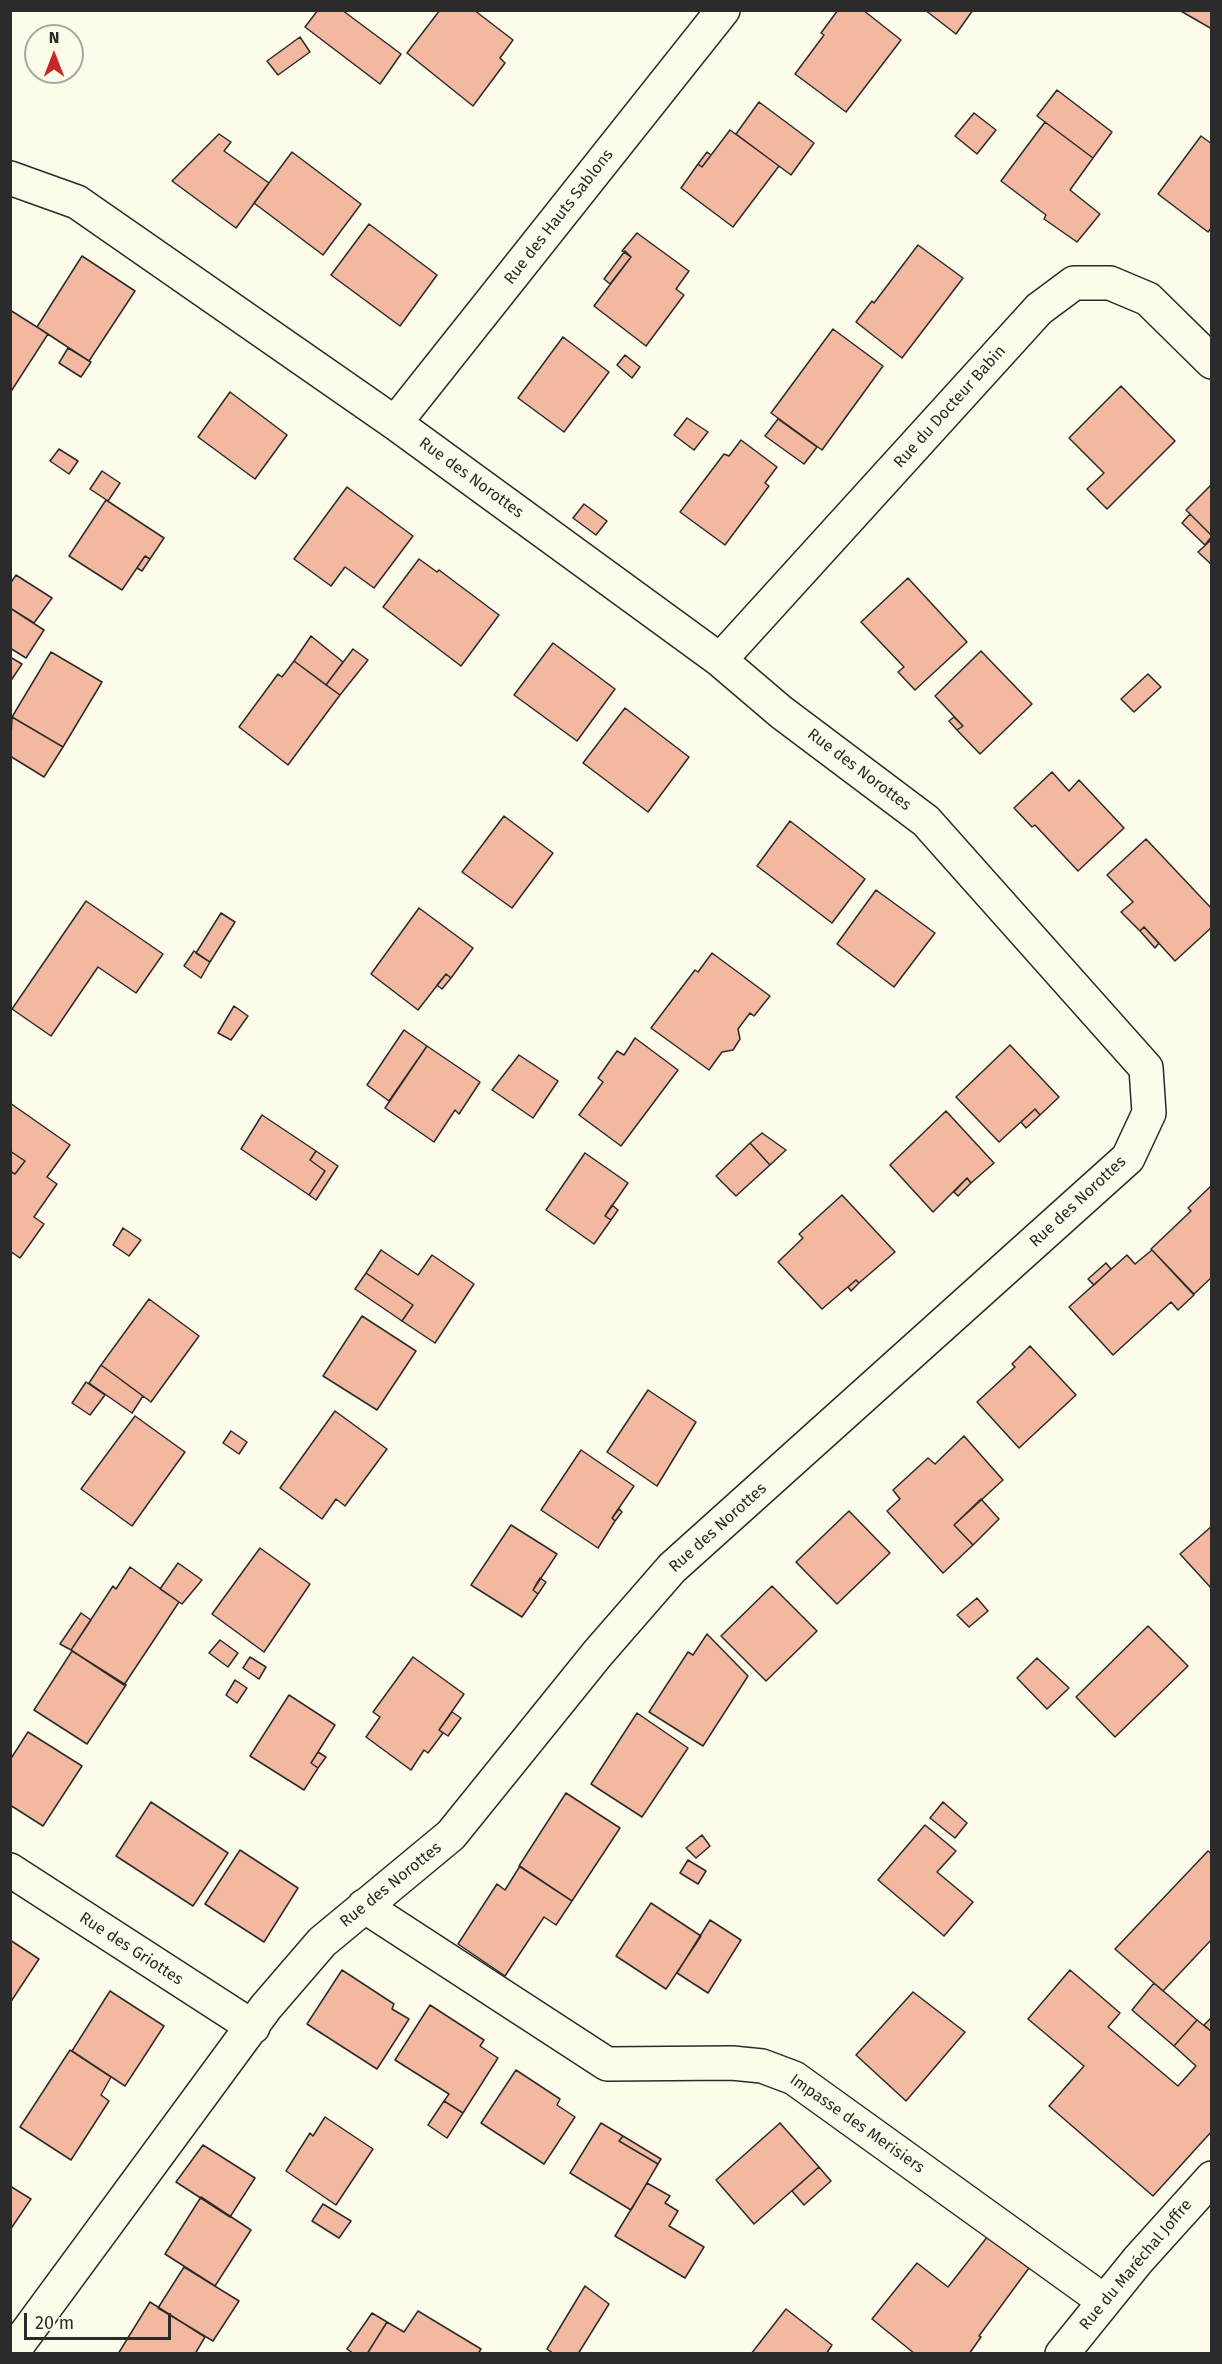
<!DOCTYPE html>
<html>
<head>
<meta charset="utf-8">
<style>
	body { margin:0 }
	#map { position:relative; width:1222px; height:2364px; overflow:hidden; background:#fdfbea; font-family:"Fira Sans",sans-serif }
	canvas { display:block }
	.frame { position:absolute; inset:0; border:12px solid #2b2b2b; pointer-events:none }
	.north { position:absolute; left:24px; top:24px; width:60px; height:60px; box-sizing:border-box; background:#fdfbea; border:2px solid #a9a89e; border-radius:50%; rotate:0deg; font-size:16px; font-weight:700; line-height:24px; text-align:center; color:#2b2b2b }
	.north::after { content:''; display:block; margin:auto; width:21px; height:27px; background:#c62828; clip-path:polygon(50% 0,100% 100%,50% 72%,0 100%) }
	.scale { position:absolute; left:24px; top:2313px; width:147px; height:27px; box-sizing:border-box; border:3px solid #2b2b2b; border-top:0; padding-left:8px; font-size:18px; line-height:21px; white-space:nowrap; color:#2b2b2b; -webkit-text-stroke:4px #fdfbea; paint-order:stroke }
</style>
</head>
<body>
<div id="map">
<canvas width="1222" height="2364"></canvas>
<div class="frame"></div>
<div class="north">N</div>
<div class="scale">20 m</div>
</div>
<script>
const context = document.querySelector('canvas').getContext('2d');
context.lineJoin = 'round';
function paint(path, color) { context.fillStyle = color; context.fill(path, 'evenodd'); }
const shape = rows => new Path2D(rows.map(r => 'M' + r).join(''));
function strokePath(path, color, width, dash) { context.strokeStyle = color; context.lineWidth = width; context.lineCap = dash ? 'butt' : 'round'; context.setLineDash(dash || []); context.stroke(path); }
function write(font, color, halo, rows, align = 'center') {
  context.font = font + ' "Fira Sans",sans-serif'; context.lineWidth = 4.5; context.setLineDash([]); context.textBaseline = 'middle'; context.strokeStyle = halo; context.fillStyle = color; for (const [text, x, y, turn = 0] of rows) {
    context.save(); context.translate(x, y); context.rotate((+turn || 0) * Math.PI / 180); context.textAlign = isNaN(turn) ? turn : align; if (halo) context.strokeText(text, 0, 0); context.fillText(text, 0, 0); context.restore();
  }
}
const building = shape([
	[318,10,342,10,401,54,380,84,305,27,318,10],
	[440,10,474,10,513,40,500,58,505,63,473,106,407,53,440,10],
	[838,10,863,10,901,40,846,112,795,74,824,35,821,33,838,10],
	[925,10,973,10,956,34,925,10],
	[1179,10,1212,10,1212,29,1179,10],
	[300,37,310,52,278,75,267,61,300,37],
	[1057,90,1112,132,1093,158,1037,116,1057,90],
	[759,102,814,143,791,175,736,134,759,102],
	[974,113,996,130,977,154,955,136,974,113],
	[1045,122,1093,158,1070,190,1100,214,1077,242,1044,219,1046,215,1001,181,1045,122],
	[730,130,779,166,733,227,681,188,698,164,702,167,730,130],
	[219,134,231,142,224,151,269,183,236,228,172,181,219,134],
	[1201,136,1212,144,1212,227,1208,232,1158,194,1201,136],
	[292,152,361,204,323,255,254,203,292,152],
	[707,152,711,155,702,167,698,164,707,152],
	[369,224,437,275,400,326,331,275,369,224],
	[637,233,689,271,676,289,684,295,646,346,594,306,631,257,622,251,637,233],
	[918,245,963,278,902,358,856,322,872,301,874,303,918,245],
	[625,251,631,257,610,284,604,279,625,251],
	[82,256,135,291,89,361,37,327,82,256],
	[10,310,48,334,10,393,10,310],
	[833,329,883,366,822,450,771,413,833,329],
	[563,337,609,372,564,432,518,398,563,337],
	[68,348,91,362,81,377,59,363,68,348],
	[625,355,640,367,632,378,617,365,625,355],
	[1121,386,1175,441,1107,509,1087,489,1104,473,1069,438,1121,386],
	[230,392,287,435,255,479,198,437,230,392],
	[687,418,708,432,694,450,674,435,687,418],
	[778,419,817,447,804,464,765,436,778,419],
	[741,440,777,467,765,483,769,486,725,545,680,512,724,454,729,456,741,440],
	[59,449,78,461,69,474,50,461,59,449],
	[102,471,120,483,108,501,90,489,102,471],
	[1212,484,1212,536,1186,510,1212,484],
	[347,487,413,536,374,588,345,567,331,586,294,559,347,487],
	[106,500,164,538,150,559,145,556,122,590,69,556,106,500],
	[584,504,607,521,596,535,573,518,584,504],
	[1190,514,1212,536,1205,545,1182,523,1190,514],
	[1212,539,1212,565,1198,552,1212,539],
	[145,556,150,559,142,571,137,568,145,556],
	[419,559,437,572,439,570,499,615,461,666,383,607,419,559],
	[16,575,52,598,34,623,10,608,10,584,16,575],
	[908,578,967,642,915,690,898,672,904,667,861,622,908,578],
	[10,608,44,630,26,658,10,648,10,608],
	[311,636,343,662,326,685,294,661,311,636],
	[553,643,615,689,577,741,514,695,553,643],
	[353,649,368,660,340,695,326,685,353,649],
	[981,651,1032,704,980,754,957,730,963,726,935,696,981,651],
	[51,652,102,682,63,747,12,717,51,652],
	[10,657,22,664,10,682,10,657],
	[294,661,340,695,288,765,239,727,278,674,282,677,294,661],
	[1148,674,1161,687,1134,712,1121,699,1148,674],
	[625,708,689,757,648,812,583,763,625,708],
	[12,717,63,747,44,777,10,756,12,717],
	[954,717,963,726,957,730,949,721,954,717],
	[1052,772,1069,791,1079,780,1124,828,1078,871,1035,825,1032,827,1014,808,1052,772],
	[504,816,553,853,512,908,462,872,504,816],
	[790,821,865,879,832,923,757,866,790,821],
	[1146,839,1212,909,1212,927,1175,961,1144,927,1140,931,1121,912,1133,902,1107,875,1146,839],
	[876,890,935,933,894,987,837,944,876,890],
	[86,901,163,954,136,993,98,967,51,1036,12,1009,86,901],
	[419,908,473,948,451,978,446,974,418,1010,371,974,419,908],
	[221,913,235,922,210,962,196,953,221,913],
	[1144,927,1159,943,1155,948,1140,931,1144,927],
	[194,951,210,962,201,978,184,966,194,951],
	[712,953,770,996,754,1016,750,1013,738,1029,740,1039,733,1050,722,1052,709,1070,651,1028,695,970,698,972,712,953],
	[446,974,451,978,442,989,437,985,446,974],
	[234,1006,248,1016,231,1040,218,1033,234,1006],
	[404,1030,427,1046,389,1101,367,1085,404,1030],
	[635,1038,678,1070,621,1146,579,1115,603,1082,598,1078,617,1051,624,1055,635,1038],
	[1010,1045,1059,1097,1040,1115,1035,1109,999,1142,956,1097,1010,1045],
	[427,1046,480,1082,459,1114,455,1110,434,1142,385,1108,427,1046],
	[519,1055,558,1081,533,1118,492,1090,519,1055],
	[10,1103,70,1145,47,1177,57,1184,34,1217,44,1224,20,1258,10,1251,10,1171,15,1174,25,1161,10,1151,10,1103],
	[1035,1109,1040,1115,1026,1128,1021,1122,1035,1109],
	[946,1111,994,1163,971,1183,967,1178,933,1212,890,1165,946,1111],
	[262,1115,316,1151,310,1160,325,1171,309,1195,241,1149,262,1115],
	[762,1133,786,1150,770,1165,750,1143,762,1133],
	[750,1143,770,1165,736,1196,716,1176,750,1143],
	[10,1151,25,1161,15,1174,10,1171,10,1151],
	[316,1151,338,1166,316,1200,309,1195,325,1171,310,1160,316,1151],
	[585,1153,628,1183,605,1216,611,1220,594,1244,546,1210,585,1153],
	[967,1178,971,1183,958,1196,954,1192,967,1178],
	[1212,1185,1212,1277,1194,1294,1151,1249,1191,1211,1188,1208,1212,1185],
	[842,1195,895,1252,859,1283,856,1280,822,1309,778,1262,803,1238,799,1234,842,1195],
	[612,1205,618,1210,611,1220,605,1216,612,1205],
	[123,1228,141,1240,129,1256,113,1245,123,1228],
	[381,1250,418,1275,432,1255,474,1284,435,1343,402,1321,413,1305,366,1273,381,1250],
	[1152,1250,1194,1295,1178,1310,1171,1302,1113,1355,1069,1307,1127,1255,1135,1264,1152,1250],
	[1106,1263,1111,1269,1094,1285,1088,1279,1106,1263],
	[366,1273,413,1305,402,1321,355,1289,366,1273],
	[856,1280,859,1283,851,1291,848,1287,856,1280],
	[149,1299,199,1336,151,1402,101,1365,149,1299],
	[362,1316,416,1351,377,1410,323,1376,362,1316],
	[1030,1346,1076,1395,1019,1448,977,1402,1015,1367,1012,1364,1030,1346],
	[101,1365,143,1396,132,1413,89,1383,101,1365],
	[86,1382,105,1395,90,1415,72,1403,86,1382],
	[648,1390,696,1422,657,1486,607,1452,648,1390],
	[335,1411,387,1449,345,1506,336,1499,322,1519,280,1488,335,1411],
	[135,1416,185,1452,132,1526,81,1489,135,1416],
	[231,1431,247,1442,239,1454,223,1443,231,1431],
	[964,1436,1003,1480,954,1525,973,1545,943,1573,887,1511,900,1499,893,1490,928,1458,935,1464,964,1436],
	[581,1450,634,1486,612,1518,615,1521,598,1548,541,1510,581,1450],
	[981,1499,999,1519,973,1545,954,1525,981,1499],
	[619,1509,622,1512,615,1521,612,1518,619,1509],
	[849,1511,890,1553,837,1604,796,1562,849,1511],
	[511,1525,557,1554,533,1590,538,1594,522,1617,471,1585,511,1525],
	[1212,1526,1212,1589,1180,1554,1212,1526],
	[260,1548,310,1584,264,1652,212,1614,260,1548],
	[178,1563,202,1580,182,1604,160,1589,178,1563],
	[130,1567,179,1602,124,1685,71,1650,113,1586,116,1589,130,1567],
	[540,1578,546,1582,538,1594,533,1590,540,1578],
	[772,1586,817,1631,766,1681,721,1636,772,1586],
	[977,1598,988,1611,969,1627,957,1615,977,1598],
	[81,1613,91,1620,71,1650,60,1644,81,1613],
	[1148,1626,1188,1666,1115,1737,1076,1697,1148,1626],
	[707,1634,748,1676,703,1746,649,1712,688,1652,693,1655,707,1634],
	[220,1640,238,1653,228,1667,209,1653,220,1640],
	[72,1651,126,1685,87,1744,34,1710,72,1651],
	[250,1657,266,1667,259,1679,243,1668,250,1657],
	[413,1657,464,1694,439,1730,443,1733,428,1753,424,1750,411,1770,366,1737,380,1717,373,1712,413,1657],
	[1037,1658,1069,1688,1047,1709,1017,1678,1037,1658],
	[235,1680,247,1688,237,1703,226,1695,235,1680],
	[289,1695,335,1725,311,1763,318,1768,304,1790,250,1756,289,1695],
	[452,1712,461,1718,448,1736,439,1730,452,1712],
	[637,1713,688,1748,642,1817,591,1784,637,1713],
	[28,1732,82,1766,43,1826,10,1805,10,1760,28,1732],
	[318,1752,326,1757,318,1768,311,1763,318,1752],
	[566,1793,620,1828,572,1901,519,1866,566,1793],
	[151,1802,228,1853,193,1906,116,1856,151,1802],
	[943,1802,967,1823,955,1838,930,1818,943,1802],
	[925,1825,956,1851,937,1872,973,1902,944,1936,878,1880,925,1825],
	[702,1835,710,1846,696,1858,686,1848,702,1835],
	[240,1850,298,1888,264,1942,205,1904,240,1850],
	[1208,1851,1212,1854,1212,1939,1163,1991,1115,1949,1208,1851],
	[688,1860,706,1871,698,1884,680,1873,688,1860],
	[520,1866,572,1901,556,1925,544,1917,505,1976,458,1944,497,1884,505,1890,520,1866],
	[651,1903,701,1936,666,1989,616,1956,651,1903],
	[710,1920,741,1940,708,1993,677,1973,710,1920],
	[10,1940,39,1959,10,2003,10,1940],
	[342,1970,394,2004,392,2009,409,2019,377,2069,307,2024,342,1970],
	[1070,1970,1120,2013,1108,2027,1178,2086,1196,2066,1174,2046,1197,2020,1212,2032,1212,2131,1153,2196,1049,2106,1084,2066,1028,2019,1070,1970],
	[1154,1983,1197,2020,1174,2046,1132,2010,1154,1983],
	[110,1991,164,2026,125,2086,72,2051,110,1991],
	[913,1992,965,2032,906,2101,856,2055,913,1992],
	[430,2005,484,2040,480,2046,498,2058,463,2113,444,2101,449,2094,395,2060,430,2005],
	[1212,2017,1212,2032,1204,2025,1212,2017],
	[70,2050,111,2077,101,2095,109,2101,71,2160,20,2127,70,2050],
	[516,2070,560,2099,557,2105,575,2117,544,2164,481,2123,516,2070],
	[444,2101,463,2113,447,2138,428,2125,444,2101],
	[325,2117,373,2149,336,2205,286,2171,310,2133,313,2136,325,2117],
	[601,2123,623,2136,619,2141,658,2164,631,2210,570,2173,601,2123],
	[780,2123,819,2167,754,2224,716,2180,780,2123],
	[623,2136,661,2159,658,2164,619,2141,623,2136],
	[203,2145,255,2178,230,2217,176,2182,203,2145],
	[819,2167,831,2181,804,2205,792,2191,819,2167],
	[647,2183,670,2196,665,2203,678,2211,669,2226,704,2247,685,2278,615,2236,647,2183],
	[10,2186,31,2199,10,2230,10,2186],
	[201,2197,251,2230,215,2286,165,2254,201,2197],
	[323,2204,351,2221,339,2238,312,2221,323,2204],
	[988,2236,1029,2268,979,2336,981,2337,969,2354,915,2354,872,2319,917,2263,948,2287,988,2236],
	[184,2267,239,2301,213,2341,158,2308,184,2267],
	[585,2286,609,2304,578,2354,554,2354,547,2349,585,2286],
	[150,2302,205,2337,195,2354,118,2354,150,2302],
	[786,2309,832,2345,826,2354,751,2354,786,2309],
	[418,2311,481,2349,478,2354,367,2354,387,2322,404,2332,418,2311],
	[372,2313,387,2322,367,2354,354,2354,347,2349,372,2313]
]);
const street = shape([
	[10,178,77,202,395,423,720,660,781,712,926,821,1146,1068,1149,1113,1128,1158,672,1568,598,1653,451,1835,322,1942,266,2007,11,2354],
	[395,423,723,10],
	[720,660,1039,309,1074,283,1110,283,1148,299,1212,362],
	[10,1870,253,2027],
	[364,1906,607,2064,732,2063,762,2066,794,2078,1104,2301]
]);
const secondary = shape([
	[1062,2354,1138,2260,1212,2178]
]);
const streetNames = [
	["Rue des Hauts Sablons",559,217,-52],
	["Rue du Docteur Babin",950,407,-48],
	["Rue des Norottes",471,478,36],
	["Rue des Norottes",859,770,37],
	["Rue des Norottes",1078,1202,-43],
	["Rue des Norottes",718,1528,-42],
	["Rue des Norottes",391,1885,-39],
	["Rue des Griottes",131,1949,33],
	["Impasse des Merisiers",857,2124,35],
	["Rue du Maréchal Joffre",1136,2265,-50]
];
paint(building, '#f2b8a0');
strokePath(building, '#2b2b2b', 1.5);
strokePath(street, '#2b2b2b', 36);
strokePath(secondary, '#2b2b2b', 36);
strokePath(street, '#fdfbea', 33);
strokePath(secondary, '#fdfbea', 33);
write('16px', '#2b2b2b', '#fdfbea', streetNames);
</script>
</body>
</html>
